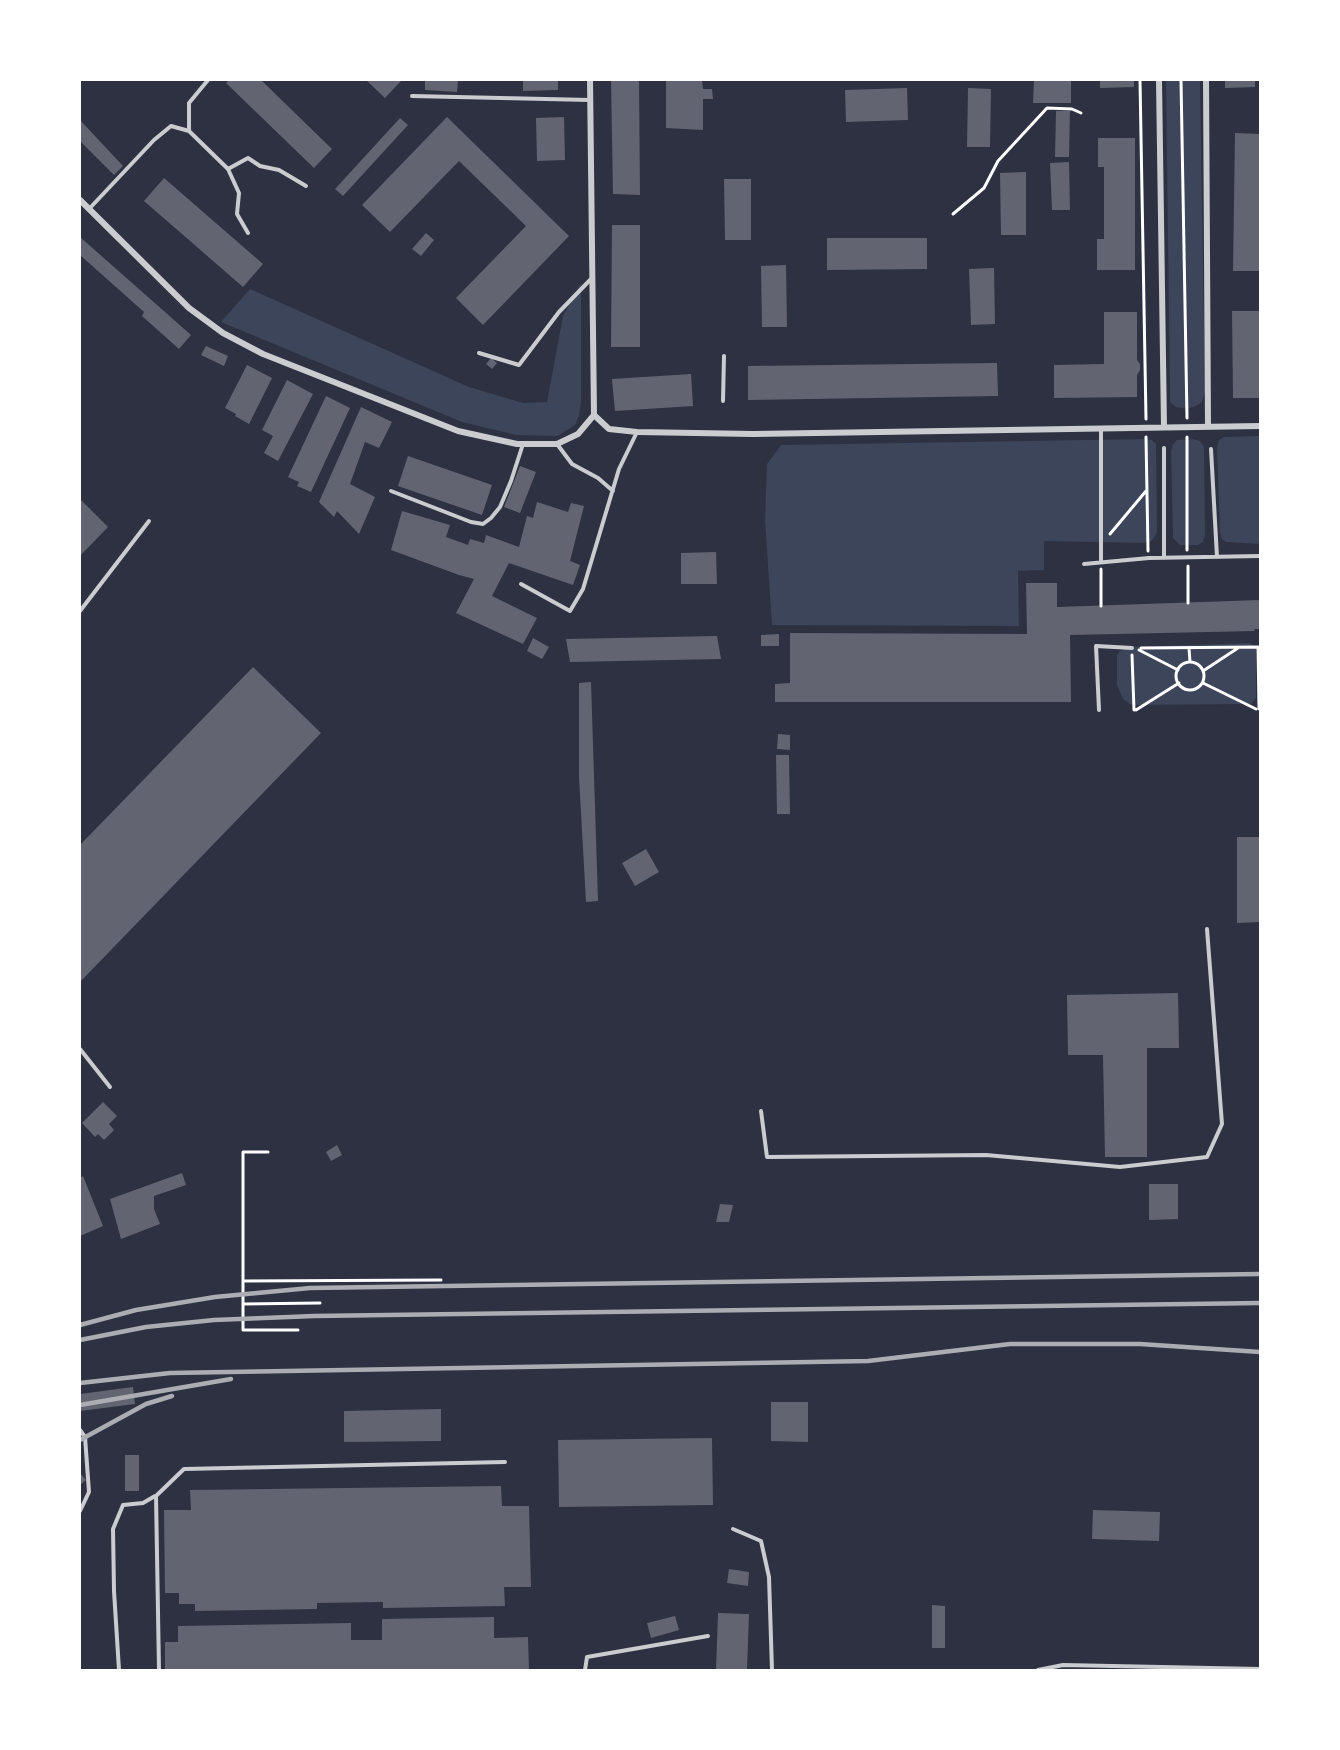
<!DOCTYPE html>
<html>
<head>
<meta charset="utf-8">
<style>
	body { margin:0 }
	#map { position:relative; width:1340px; height:1750px; overflow:hidden; background:#2d3142; font-family:Manrope,sans-serif }
	canvas { display:block }
	.frame { position:absolute; inset:0; border:81px solid #fff; pointer-events:none }
</style>
</head>
<body>
<div id="map">
<canvas width="1340" height="1750"></canvas>
<div class="frame"></div>
</div>
<script>
const context = document.querySelector('canvas').getContext('2d');
context.lineJoin = 'round';
function paint(path, color) { context.fillStyle = color; context.fill(path, 'evenodd'); }
const shape = rows => new Path2D(rows.map(r => 'M' + r).join(''));
function strokePath(path, color, width, dash) { context.strokeStyle = color; context.lineWidth = width; context.lineCap = dash ? 'butt' : 'round'; context.setLineDash(dash || []); context.stroke(path); }
const green = shape([
	[1166,80,1200,80,1205,392,1202,402,1196,406,1187,409,1176,407,1170,402,1170,393],
	[581,283,581,403,579,416,575,425,558,436,516,435,462,422,221,322,250,289,469,387,523,403,547,402,563,316],
	[1260,436,1260,544,1226,542,1222,539,1220,532,1217,447,1219,440,1224,437],
	[1147,439,1152,440,1156,444,1157,532,1154,538,1150,542,1144,543,1044,541,1044,570,1018,571,1019,626,772,625,765,520,767,464,781,445],
	[1193,439,1200,441,1204,447,1205,534,1203,542,1198,545,1180,545,1173,538,1171,451,1173,444,1177,440],
	[1250,643,1256,648,1256,698,1251,704,1137,705,1130,704,1123,699,1117,685,1117,655,1120,651,1130,647]
]);
const building = shape([
	[229,80,261,80,332,149,314,168,226,83],
	[366,80,402,80,385,98],
	[425,80,458,80,457,92,425,90],
	[523,80,558,80,558,90,523,91],
	[611,80,639,80,640,195,613,194],
	[666,80,702,80,703,89,712,89,713,99,703,99,703,130,666,128],
	[1034,80,1071,80,1071,103,1033,103],
	[1100,80,1134,80,1134,87,1100,88],
	[1225,80,1255,80,1255,87,1225,88],
	[907,88,908,120,846,122,845,90],
	[968,88,991,89,990,147,967,147],
	[1056,111,1070,111,1069,157,1055,157],
	[447,117,569,236,483,325,456,298,526,226,459,161,390,232,362,205],
	[564,117,565,160,537,161,536,118],
	[400,118,408,125,343,196,335,189],
	[80,120,123,166,114,175,80,141],
	[1235,133,1260,134,1260,271,1233,271],
	[1098,138,1135,138,1135,270,1097,270,1097,239,1104,239,1104,167,1098,167],
	[1069,162,1070,210,1052,210,1050,163],
	[1026,172,1026,235,1001,235,1000,173],
	[164,178,263,264,243,287,144,201],
	[724,179,751,179,751,240,725,240],
	[612,225,640,225,640,347,611,347],
	[426,233,434,240,421,256,412,249],
	[80,237,191,335,179,349,142,316,144,312,80,255],
	[827,238,927,238,927,269,827,270],
	[786,265,787,327,762,327,761,266],
	[994,268,995,324,971,325,969,269],
	[1232,311,1260,311,1260,398,1233,398],
	[1104,312,1137,312,1137,360,1140,364,1140,370,1137,375,1137,397,1054,398,1054,365,1104,364],
	[206,346,228,356,224,366,201,355],
	[491,358,497,363,492,369,486,364],
	[997,363,998,396,748,400,748,366],
	[247,365,272,378,249,424,235,416,236,414,225,408],
	[691,374,693,406,615,411,612,379],
	[287,380,313,394,278,461,264,453,273,436,262,430],
	[326,396,350,408,311,492,297,486,299,482,288,477],
	[361,407,392,422,379,448,365,442,350,484,375,497,359,534,337,511,334,517,319,502],
	[408,456,492,485,482,515,398,486],
	[520,466,536,472,520,513,504,507],
	[80,499,108,527,80,556],
	[537,502,568,512,571,503,584,506,570,561,580,565,573,585,509,563,492,596,537,618,523,644,456,613,474,579,459,575,391,550,402,511,450,525,446,537,468,545,470,539,484,543,486,535,519,547,527,516,533,518],
	[716,552,717,584,681,584,681,553],
	[1026,583,1057,583,1057,607,1260,600,1260,629,1254,629,1255,631,1070,635,1071,702,775,702,775,684,790,683,790,633,1027,634],
	[779,634,779,646,761,646,761,635],
	[717,636,721,659,570,662,566,639],
	[533,638,549,647,542,659,527,651],
	[253,667,321,733,80,982,80,845],
	[591,682,598,901,586,902,579,777,579,683],
	[778,734,790,735,790,750,777,749],
	[776,755,789,755,790,814,777,814],
	[1237,837,1260,837,1260,922,1237,923],
	[646,849,659,872,635,886,622,863],
	[1178,993,1179,1048,1147,1048,1147,1157,1105,1157,1103,1055,1068,1055,1067,995],
	[103,1102,117,1116,109,1124,114,1130,104,1140,98,1134,95,1137,82,1123],
	[337,1145,342,1155,331,1161,326,1152],
	[182,1173,186,1185,154,1196,154,1209,160,1224,121,1239,110,1199],
	[83,1176,103,1226,80,1236,80,1178],
	[1149,1184,1178,1184,1178,1219,1149,1220],
	[720,1204,733,1205,729,1222,716,1222],
	[133,1387,135,1404,80,1411,80,1394],
	[771,1402,808,1402,808,1442,771,1441],
	[441,1409,441,1441,344,1442,344,1411],
	[712,1438,713,1505,559,1507,558,1440],
	[125,1455,139,1455,139,1491,125,1491],
	[80,1473,86,1480,80,1485],
	[501,1486,502,1506,529,1506,531,1587,504,1587,505,1606,383,1608,383,1602,317,1603,317,1609,195,1611,195,1604,179,1604,179,1593,165,1593,164,1510,191,1510,190,1490],
	[1093,1510,1160,1512,1159,1541,1092,1539],
	[729,1569,749,1572,748,1586,727,1583],
	[932,1605,945,1606,945,1648,932,1648],
	[718,1613,749,1614,747,1670,716,1670],
	[675,1616,679,1630,651,1638,647,1623],
	[494,1617,494,1638,528,1637,529,1670,165,1670,165,1642,178,1642,178,1626,351,1623,351,1640,382,1640,382,1619]
]);
const path = shape([
	[1140,80,1146,419],
	[1181,80,1187,418],
	[953,214,984,188,998,161,1047,108,1072,109,1081,113],
	[1146,437,1148,551],
	[1187,437,1187,550],
	[1110,534,1146,491],
	[1188,566,1188,603],
	[1101,606,1101,569],
	[1141,648,1258,647,1259,709],
	[1189,648,1190,662],
	[1139,650,1178,670],
	[1132,655,1134,710],
	'1176 676a14 14 0 1 1 28 0a14 14 0 1 1-28 0Z',
	[1203,671,1238,648],
	[1203,683,1256,709],
	[1136,710,1179,683],
	[268,1152,243,1152,243,1330,298,1330],
	[243,1281,441,1280],
	[243,1304,320,1303]
]);
const service = shape([
	[412,96,590,100],
	[189,131,189,103,208,80],
	[228,169,248,158,260,166,279,170,306,186],
	[89,209,154,140,171,126,189,131,228,169,239,193,237,214,248,233],
	[479,353,519,365,559,312,591,279],
	[723,401,724,356],
	[1101,429,1101,561],
	[557,444,572,464,598,478,613,491],
	[1164,448,1164,558],
	[1211,449,1217,557],
	[391,491,471,522,483,524,491,518,500,507,511,481,523,444],
	[1084,564,1149,558,1260,556],
	[521,584,570,611,583,589,619,469,637,432],
	[80,611,149,521],
	[1099,710,1096,646,1132,648],
	[80,1049,110,1087],
	[761,1111,767,1157,986,1155,1120,1167,1207,1157,1222,1124,1207,929],
	[80,1430,85,1437,89,1492,80,1511],
	[733,1529,761,1541,769,1577,772,1670],
	[119,1670,114,1591,113,1529,123,1505,143,1503,155,1496],
	[159,1670,156,1496,184,1469,505,1462],
	[585,1670,587,1657,708,1636],
	[1038,1670,1063,1665,1260,1669]
]);
const minor = shape([
	[590,80,594,415],
	[1159,80,1164,427],
	[1206,80,1208,425],
	[80,200,189,308,223,333,263,354,458,431,517,444,557,444,578,434,594,415],
	[594,415,609,429,637,432,753,434,1260,426]
]);
const rail = shape([
	[80,1325,136,1310,215,1297,310,1288,1260,1274],
	[80,1340,146,1327,214,1320,314,1316,1260,1303],
	[80,1383,170,1373,868,1361,1010,1344,1140,1344,1260,1352],
	[80,1405,231,1379],
	[80,1440,146,1404,172,1396]
]);
paint(green, '#3c4559');
paint(building, '#626471');
strokePath(path, '#fff', 3);
strokePath(service, '#caccd0', 4);
strokePath(minor, '#caccd0', 6);
strokePath(rail, '#abadb3', 4.5);
</script>
</body>
</html>
